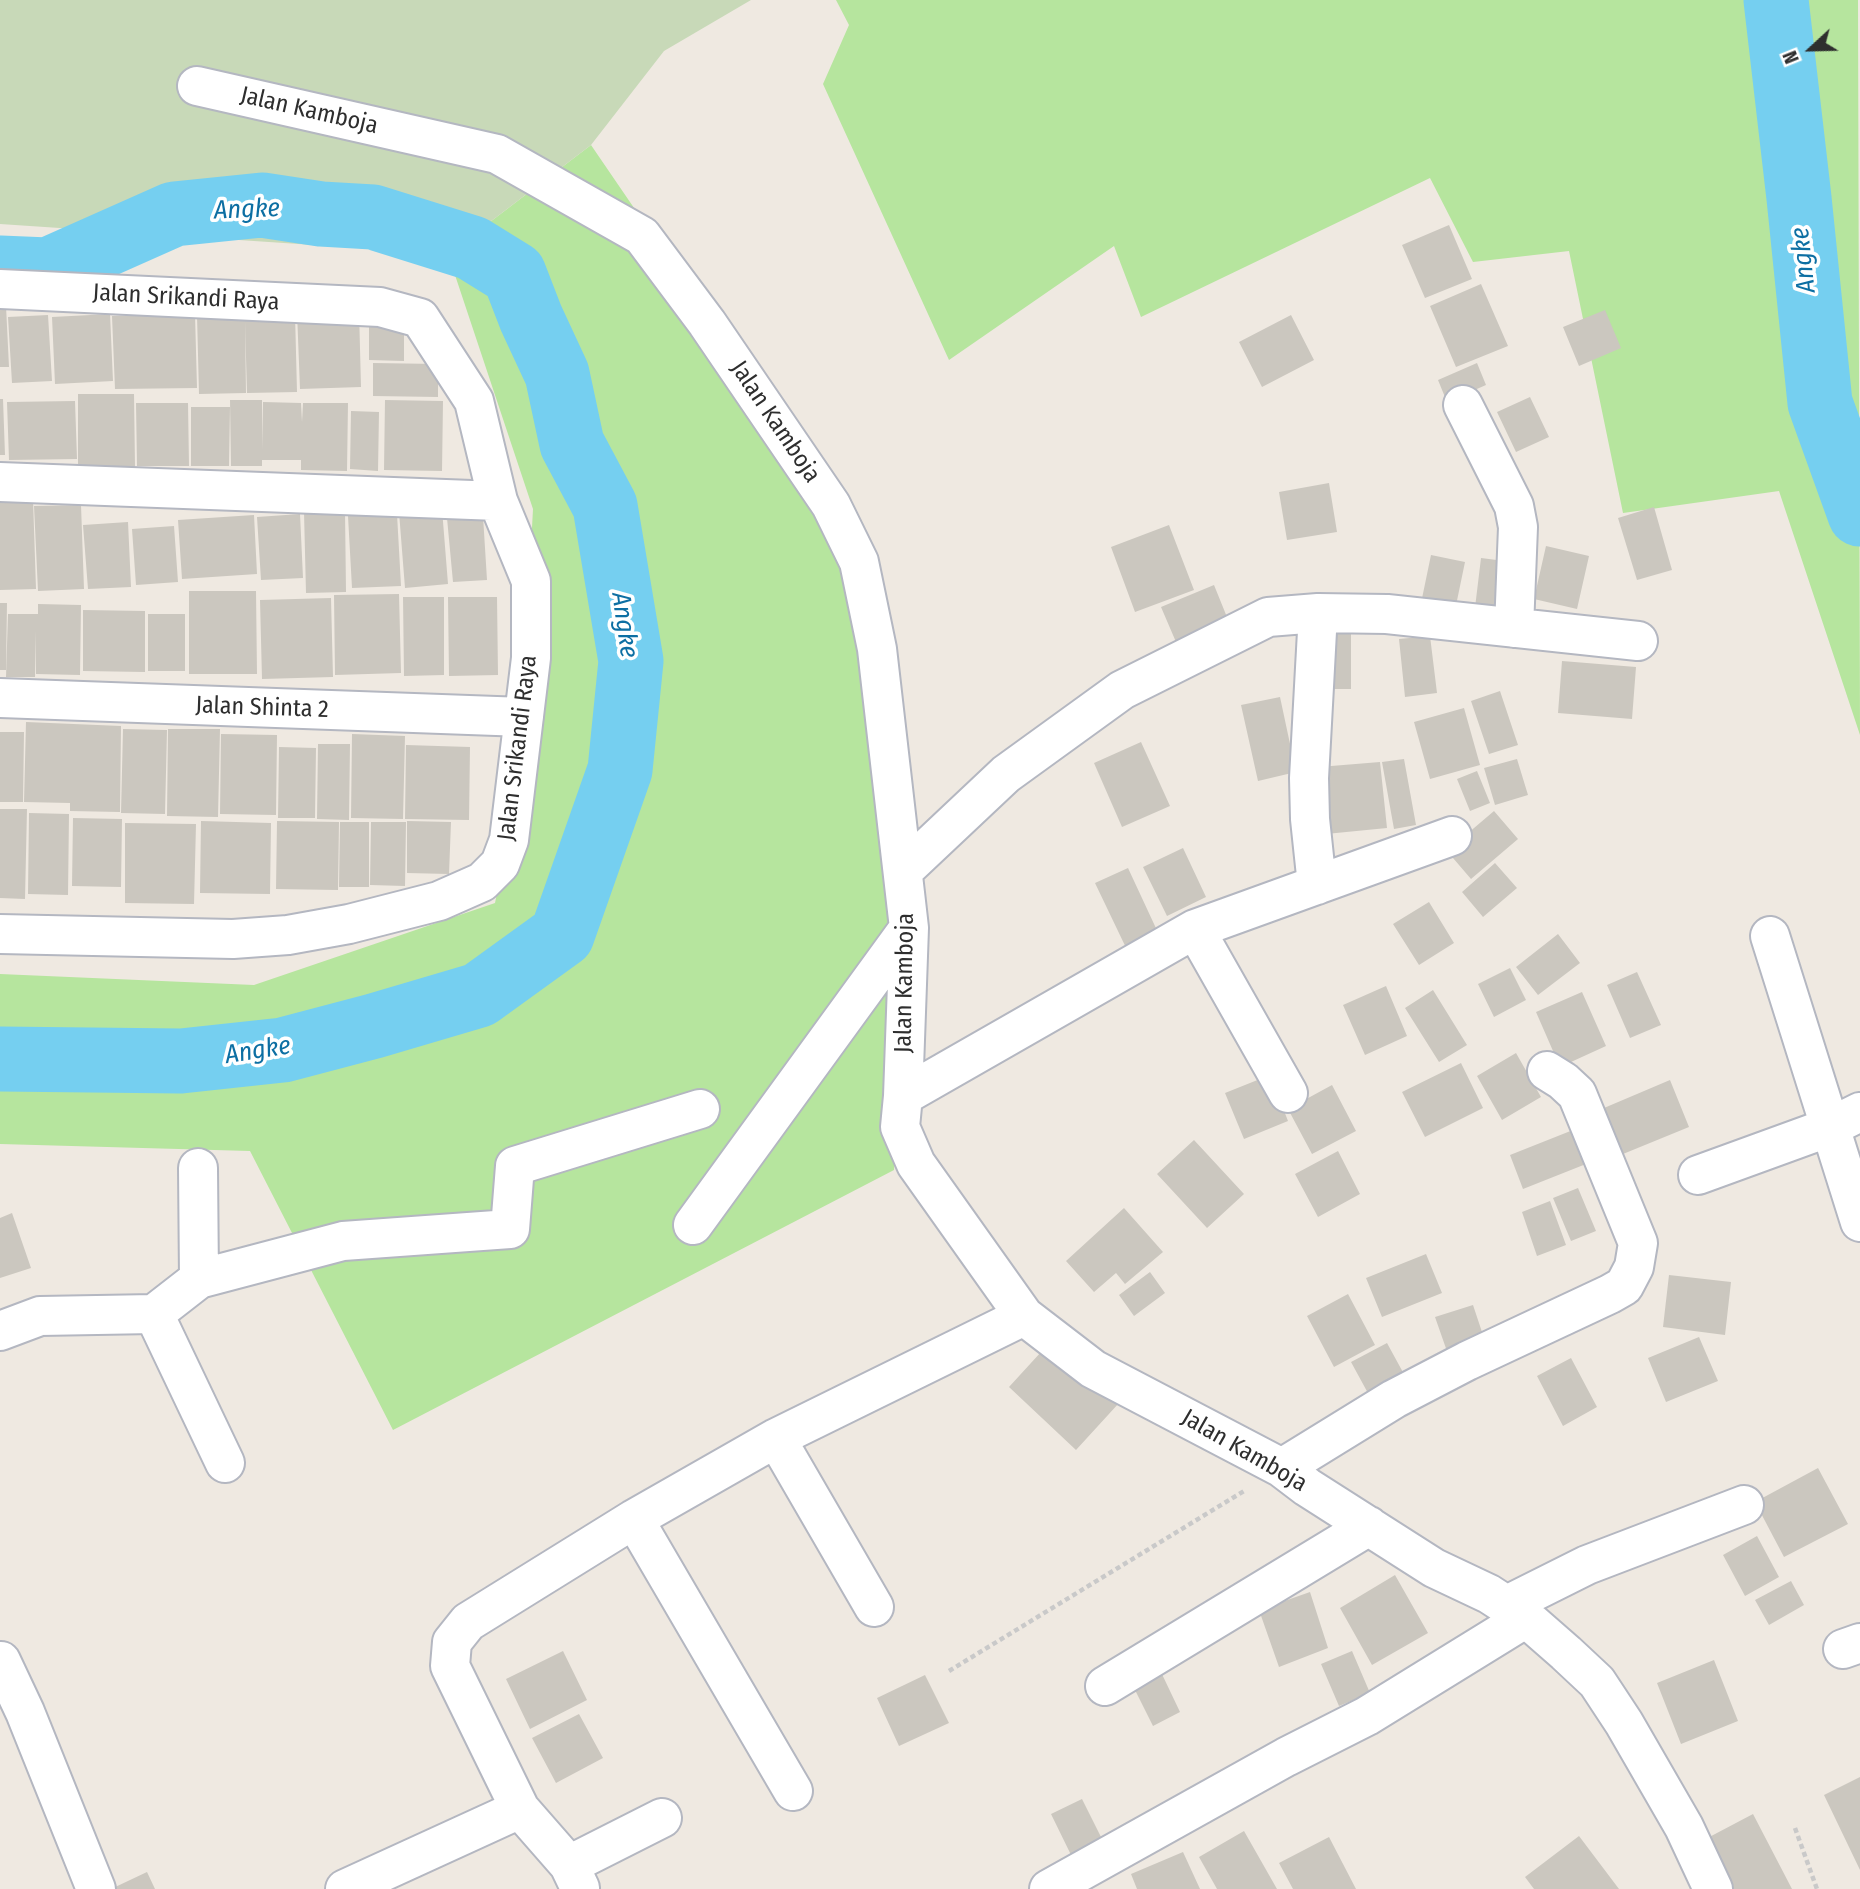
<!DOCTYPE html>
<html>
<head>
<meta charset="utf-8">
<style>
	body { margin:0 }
	#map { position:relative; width:1860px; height:1889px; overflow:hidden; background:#efe9e1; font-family:"Fira Sans Condensed",sans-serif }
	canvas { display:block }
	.north { position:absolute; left:1776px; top:14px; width:70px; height:70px; -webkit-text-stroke:5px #fff; paint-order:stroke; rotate:248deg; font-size:19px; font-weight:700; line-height:28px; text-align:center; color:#2e2e2e }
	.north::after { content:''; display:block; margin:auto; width:24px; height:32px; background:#2e2e2e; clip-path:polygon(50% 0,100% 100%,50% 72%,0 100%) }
</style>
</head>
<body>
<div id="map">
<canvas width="1860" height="1889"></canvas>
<div class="north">N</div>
</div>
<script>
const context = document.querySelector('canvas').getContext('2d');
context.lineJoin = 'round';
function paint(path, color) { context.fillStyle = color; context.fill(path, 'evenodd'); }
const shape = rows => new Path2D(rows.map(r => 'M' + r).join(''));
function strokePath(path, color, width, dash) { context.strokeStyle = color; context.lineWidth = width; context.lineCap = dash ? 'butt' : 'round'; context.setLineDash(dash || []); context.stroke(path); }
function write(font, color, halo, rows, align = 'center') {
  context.font = font + ' "Fira Sans Condensed",sans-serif'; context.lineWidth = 7; context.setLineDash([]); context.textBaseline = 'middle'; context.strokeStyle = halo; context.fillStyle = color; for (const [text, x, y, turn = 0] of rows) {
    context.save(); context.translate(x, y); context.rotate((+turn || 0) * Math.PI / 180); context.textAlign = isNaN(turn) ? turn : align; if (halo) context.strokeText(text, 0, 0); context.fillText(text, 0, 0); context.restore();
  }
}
const green = shape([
	[836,0,1858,0,1860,735,1779,491,1623,513,1569,251,1473,262,1430,178,1141,317,1114,246,949,360,823,84,849,25],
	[591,145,850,524,911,870,894,1170,393,1430,250,1151,0,1144,0,974,254,985,495,903,518,788,533,509,448,254]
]);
const cemetery = shape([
	[0,0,751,0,664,51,591,145,448,254,0,224]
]);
const river = shape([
	[1776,0,1799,198,1820,403,1860,514],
	[0,268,48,270,174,214,262,205,321,214,373,217,472,248,514,274,531,318,557,374,572,444,605,506,631,661,620,770,562,935,479,995,374,1026,283,1050,181,1061,0,1059]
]);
const building = shape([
	[1449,225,1472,279,1425,298,1402,245],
	[1481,284,1508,346,1456,367,1430,306],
	[0,306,6,306,9,367,0,367],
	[359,310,361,387,300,389,297,312],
	[1605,310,1621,348,1579,366,1563,327],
	[295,313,297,392,247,393,245,321,246,393,199,394,197,315],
	[110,314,113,381,55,384,52,317],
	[195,314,197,388,115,389,112,316],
	[48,315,52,381,12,383,8,317],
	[1291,315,1314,360,1262,387,1239,342],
	[369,320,404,320,404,361,369,360],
	[373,363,438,364,438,397,373,396],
	[1477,363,1486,385,1447,402,1438,380],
	[78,394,134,394,135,467,78,467],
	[1530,397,1549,437,1516,452,1497,412],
	[0,399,3,399,5,455,0,455],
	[230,400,262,400,262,450,263,402,301,403,302,422,303,403,348,403,347,471,301,470,301,460,262,460,262,466,231,466],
	[385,400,443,401,442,471,384,470],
	[75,401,77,459,9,460,7,402],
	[136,403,188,403,189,466,137,466],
	[191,407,230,407,229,466,191,466],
	[351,411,379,412,378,471,350,469],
	[1329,483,1337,532,1287,540,1279,492],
	[33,499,36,589,0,590,0,500],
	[81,505,84,589,38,591,34,506],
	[1654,507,1672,570,1637,580,1618,518],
	[442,509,448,584,405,588,399,512],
	[345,511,346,592,306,593,304,512],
	[300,514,303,578,261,580,257,517],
	[397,514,401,586,352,588,348,516],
	[254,515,257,574,182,579,178,520],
	[483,516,487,580,453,582,447,518],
	[128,522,131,587,88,589,83,525],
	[1169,525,1194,590,1135,612,1111,547],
	[174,526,178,582,136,585,132,529],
	[1546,546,1589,556,1577,609,1534,599],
	[1431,555,1465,562,1454,615,1420,608],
	[1481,558,1512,562,1505,621,1474,616],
	[1214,585,1231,627,1179,649,1161,607],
	[189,591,256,591,257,674,189,674],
	[399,594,401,673,335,675,334,595],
	[403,597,444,597,444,675,404,676],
	[448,597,497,597,498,675,449,676],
	[331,598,333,677,262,679,260,600],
	[0,603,7,603,6,670,0,670],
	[38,604,81,605,80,675,36,674,36,631,35,677,6,677,8,614,38,614],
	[83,610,145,611,145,672,83,671],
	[148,614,185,614,185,671,148,671],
	[1330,632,1351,632,1351,689,1331,689],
	[1430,636,1437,693,1405,697,1399,639],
	[1562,661,1636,667,1632,719,1558,713],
	[1500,691,1518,745,1489,754,1471,701],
	[1280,697,1296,772,1258,781,1241,705],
	[1464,708,1480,765,1430,779,1414,722],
	[26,722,121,726,120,812,70,811,70,803,24,802],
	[123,729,167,730,165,814,121,813],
	[168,729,220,729,218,817,167,816],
	[0,732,24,732,23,802,0,802],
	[221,734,277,735,276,815,220,814],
	[352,734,405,736,403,819,351,818],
	[1141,742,1170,806,1122,827,1094,763],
	[318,744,350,744,349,820,317,819],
	[406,745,470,747,469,820,405,819],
	[279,747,316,748,315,818,278,818],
	[1404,759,1416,825,1394,829,1382,762],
	[1517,759,1528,795,1495,805,1484,768],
	[1380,762,1387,828,1326,834,1319,767],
	[1477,771,1490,803,1470,811,1457,779],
	[0,809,27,809,25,899,0,898],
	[1494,811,1518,839,1471,879,1447,851],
	[29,813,69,814,68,895,28,894],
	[73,818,122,819,121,887,72,886],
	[201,821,271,823,270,894,200,893],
	[277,821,339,822,338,890,276,889],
	[407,821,451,822,449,874,407,873],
	[340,822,369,822,369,887,339,887],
	[371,822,406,822,405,886,370,885],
	[125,823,196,824,194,904,125,903],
	[1183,848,1206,897,1167,916,1143,867],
	[1495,863,1517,888,1483,917,1462,892],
	[1128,868,1161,939,1129,954,1095,883],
	[1429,902,1454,943,1419,965,1393,924],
	[1558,934,1580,963,1538,995,1516,967],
	[1510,968,1526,1000,1494,1017,1478,984],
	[1637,972,1661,1025,1630,1038,1607,985],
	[1386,986,1407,1036,1365,1055,1343,1005],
	[1433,990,1467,1045,1439,1062,1405,1008],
	[1582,992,1606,1046,1560,1067,1536,1012],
	[1516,1053,1541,1097,1502,1120,1477,1076],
	[1461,1063,1483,1108,1425,1137,1402,1092],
	[1270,1075,1288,1121,1244,1139,1225,1093],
	[1670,1080,1689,1127,1623,1154,1604,1108],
	[1332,1085,1356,1131,1312,1154,1288,1109],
	[1573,1130,1586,1164,1523,1189,1510,1155],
	[1194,1140,1244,1194,1207,1228,1157,1174],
	[1338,1151,1360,1194,1318,1217,1295,1174],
	[1578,1188,1596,1231,1571,1241,1553,1198],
	[1550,1201,1566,1245,1537,1256,1522,1212],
	[1124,1208,1163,1252,1125,1284,1116,1273,1094,1292,1066,1261],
	[12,1213,31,1268,0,1278,0,1218],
	[1426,1254,1442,1293,1382,1317,1366,1278],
	[1150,1272,1165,1293,1134,1316,1119,1295],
	[1669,1275,1731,1282,1725,1335,1663,1327],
	[1348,1294,1375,1345,1334,1367,1307,1316],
	[1473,1305,1486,1344,1449,1357,1435,1317],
	[1699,1337,1718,1381,1666,1402,1648,1358],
	[1052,1340,1119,1403,1076,1450,1009,1387],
	[1387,1343,1405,1376,1369,1395,1351,1362],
	[1571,1358,1597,1407,1563,1426,1537,1376],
	[1818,1468,1848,1524,1784,1557,1755,1502],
	[1757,1536,1779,1577,1745,1596,1723,1555],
	[1395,1575,1428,1633,1372,1665,1340,1608],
	[1791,1581,1804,1605,1769,1625,1755,1600],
	[1310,1592,1328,1648,1279,1667,1259,1610],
	[563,1651,587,1700,530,1729,506,1679],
	[1352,1651,1370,1693,1339,1706,1321,1664],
	[1714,1660,1738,1721,1681,1744,1657,1683],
	[1160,1670,1180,1712,1153,1726,1132,1684],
	[925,1675,949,1723,899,1746,877,1698],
	[579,1714,603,1758,556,1783,532,1738],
	[1860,1777,1860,1870,1824,1795],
	[1082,1799,1104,1843,1073,1859,1051,1814],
	[1753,1814,1792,1889,1722,1889,1698,1843],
	[1244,1831,1277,1889,1217,1889,1199,1857],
	[1579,1836,1619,1889,1534,1889,1525,1877],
	[1329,1837,1356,1889,1293,1889,1279,1863],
	[1183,1852,1200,1889,1137,1889,1131,1874],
	[147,1872,155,1889,111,1889]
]);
const path = shape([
	[949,1671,1244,1491],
	[1795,1828,1817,1889]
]);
const street = shape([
	[197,86,497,154,642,236,707,323,831,505,859,562,877,649,909,928,903,1096,900,1127,916,1164,1024,1316,1093,1369,1282,1468,1307,1487,1434,1568,1489,1594,1526,1618,1566,1653,1597,1682,1624,1723,1684,1827,1713,1889],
	[0,289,380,307,420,318,474,401,498,501,531,581,531,658,509,840,500,864,482,882,439,901,349,924,288,935,233,939,0,934],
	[1463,405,1514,506,1518,527,1514,628],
	[0,482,498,501],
	[0,698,524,717],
	[903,871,1006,774,1122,690,1268,617,1318,613],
	[1317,885,1310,819,1309,778,1318,613,1387,614,1638,641],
	[1195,929,1288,1093],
	[1770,936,1860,1222],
	[903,1096,1195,929,1452,836],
	[198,1168,199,1279],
	[1698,1175,1830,1127,1860,1112],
	[693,1225,909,928],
	[154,1314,225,1463],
	[0,1331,40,1316,154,1314,199,1279,343,1241,510,1229,515,1166,700,1109],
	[776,1438,874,1607],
	[1282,1468,1394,1399,1467,1361,1610,1294,1624,1286,1634,1267,1638,1243,1577,1094,1563,1081,1547,1071],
	[634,1519,793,1791],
	[1507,1605,1587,1565,1744,1505],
	[1843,1649,1860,1643],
	[1,1661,25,1712,96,1889],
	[1105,1686,1369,1526],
	[520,1809,569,1865,580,1888],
	[569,1865,662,1818],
	[345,1889,520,1809,450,1666,452,1642,468,1622,634,1519,776,1438,1024,1316],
	[1049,1889,1286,1757,1367,1716,1526,1618]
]);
const streetNames = [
	["Jalan Kamboja",309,111,13],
	["Jalan Srikandi Raya",186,298,3],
	["Jalan Kamboja",775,422,56],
	["Jalan Shinta 2",262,708,2],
	["Jalan Srikandi Raya",518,748,-83],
	["Jalan Kamboja",905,983,-89],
	["Jalan Kamboja",1244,1451,30]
];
const waterNames = [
	["Angke",247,210,-2],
	["Angke",1804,260,-96],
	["Angke",624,625,82],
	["Angke",258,1051,-9]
];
paint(green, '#b6e59e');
paint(cemetery, '#c8d9b8');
strokePath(river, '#75cff0', 65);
paint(building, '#cbc7bf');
strokePath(street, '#b4b7c1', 42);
strokePath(path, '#c9c9c9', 4.5, [5, 3.5]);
strokePath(street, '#fff', 38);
write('24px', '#2e2e2e', '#fff', streetNames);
write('italic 26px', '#0d6fa3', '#fff', waterNames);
</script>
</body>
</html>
